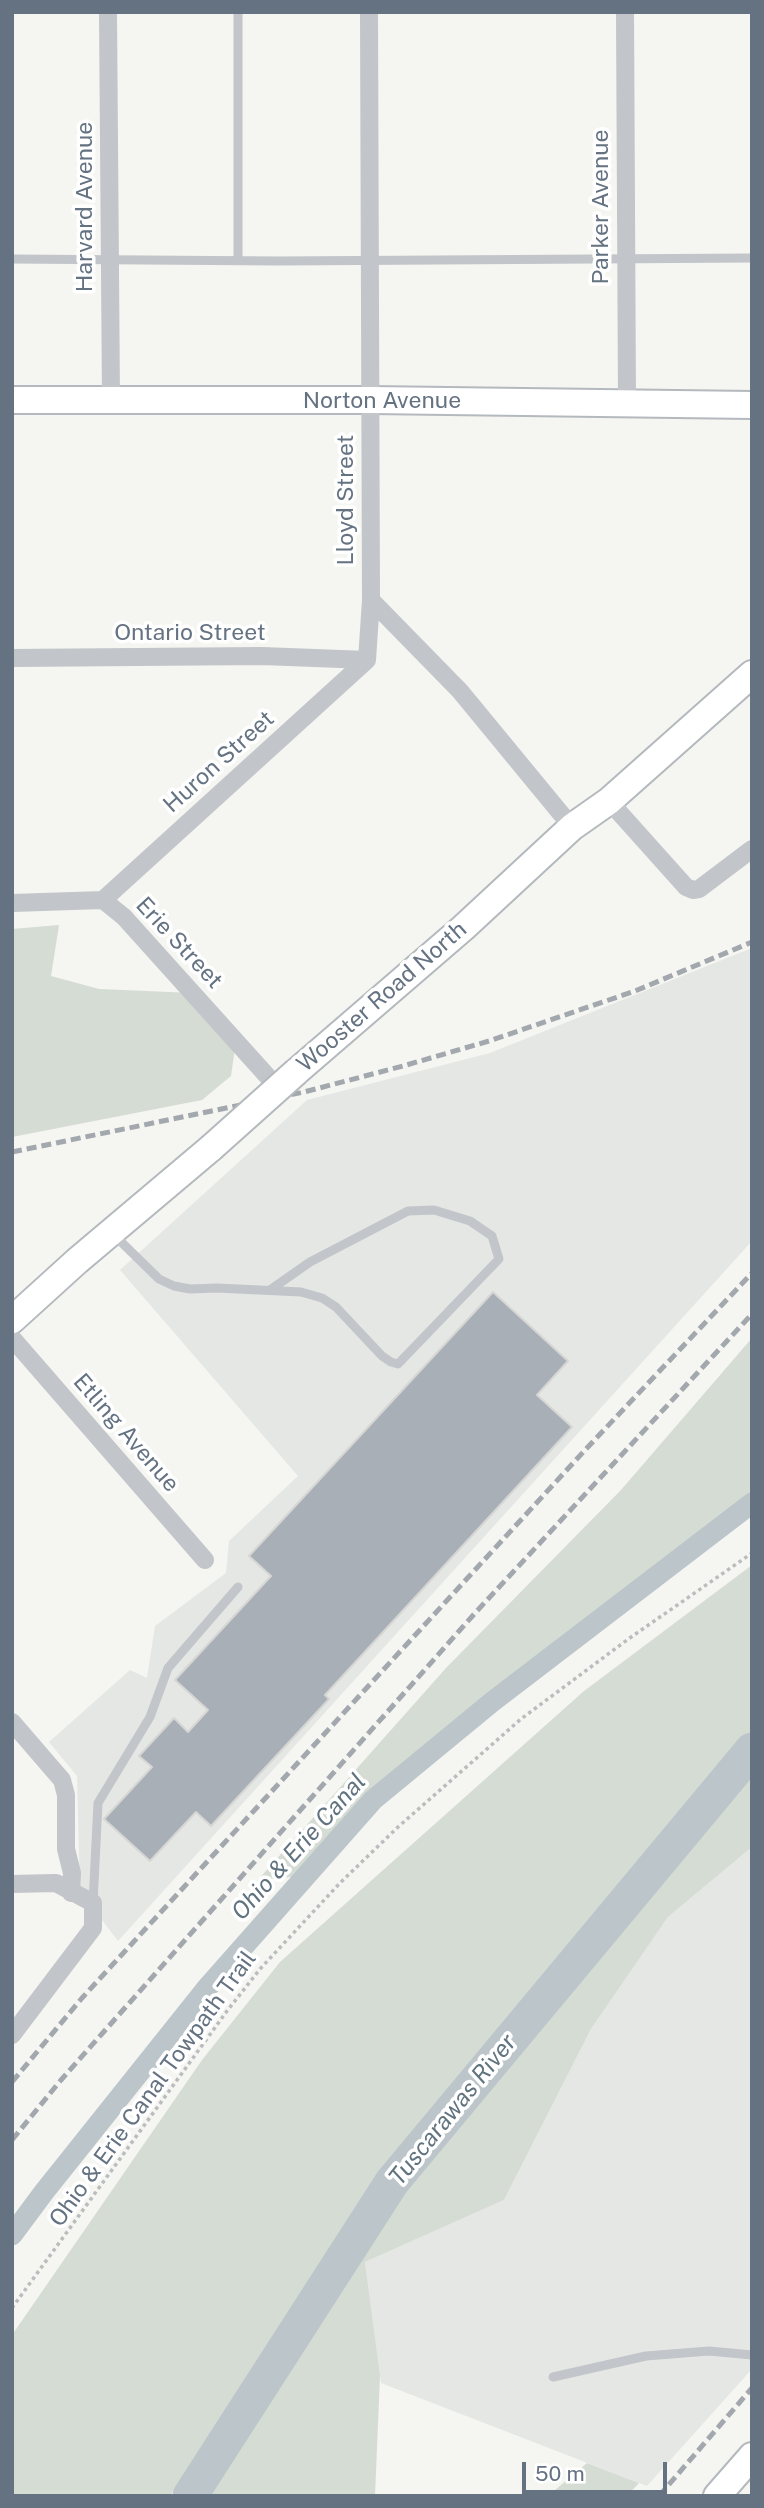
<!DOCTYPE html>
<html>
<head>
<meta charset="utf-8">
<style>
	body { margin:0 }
	#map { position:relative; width:764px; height:2508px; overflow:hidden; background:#f5f5f1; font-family:"Public Sans",sans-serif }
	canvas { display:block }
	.frame { position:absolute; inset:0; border:14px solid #647282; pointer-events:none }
	.scale { position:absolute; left:522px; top:2462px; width:145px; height:32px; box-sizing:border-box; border:4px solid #647282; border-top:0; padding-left:9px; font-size:21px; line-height:24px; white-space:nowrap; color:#647282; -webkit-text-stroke:5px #fff; paint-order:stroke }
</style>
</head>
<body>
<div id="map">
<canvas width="764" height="2508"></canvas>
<div class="frame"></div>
<div class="scale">50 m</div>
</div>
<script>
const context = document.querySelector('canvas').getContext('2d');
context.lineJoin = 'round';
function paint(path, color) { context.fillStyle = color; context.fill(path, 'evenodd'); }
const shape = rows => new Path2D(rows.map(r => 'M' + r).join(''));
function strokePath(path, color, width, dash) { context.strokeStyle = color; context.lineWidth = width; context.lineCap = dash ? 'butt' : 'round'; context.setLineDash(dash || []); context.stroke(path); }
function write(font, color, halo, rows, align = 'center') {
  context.font = font + ' "Public Sans",sans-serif'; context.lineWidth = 7; context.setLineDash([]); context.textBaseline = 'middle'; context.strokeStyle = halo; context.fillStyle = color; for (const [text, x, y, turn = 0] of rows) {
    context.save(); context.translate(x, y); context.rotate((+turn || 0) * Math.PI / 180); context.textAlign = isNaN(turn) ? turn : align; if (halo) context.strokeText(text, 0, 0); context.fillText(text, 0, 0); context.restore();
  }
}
const built = shape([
	[752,948,752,1241,118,1941,80,1891,77,1776,49,1742,130,1670,147,1678,155,1626,226,1573,229,1541,298,1476,120,1270,307,1100,490,1053],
	[752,1847,752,2369,647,2486,381,2383,365,2262,504,2200,591,2029,668,1917]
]);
const green = shape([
	[59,925,51,976,99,989,193,993,236,1041,231,1076,202,1100,12,1137,12,929],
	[752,1338,752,1498,373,1800,307,1875,257,1881,446,1668,621,1490],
	[752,1565,752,1847,668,1917,591,2029,504,2200,365,2262,380,2375,375,2496,206,2496,255,2422,346,2271,303,2290,170,2496,12,2496,12,2335,202,2060,280,1962,584,1691],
	[587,2463,639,2483,627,2496,548,2496]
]);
const canal = shape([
	[12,2235,44,2192,206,1989,373,1800,492,1702,752,1503]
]);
const river = shape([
	[190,2496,392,2182,752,1750]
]);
const building = shape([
	[493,1292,568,1361,537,1395,572,1427,325,1695,329,1699,211,1826,196,1812,150,1861,104,1819,152,1767,139,1756,174,1718,188,1732,208,1710,175,1680,271,1576,249,1556,493,1292]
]);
const path = shape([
	[12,2308,227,2011,260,1969,340,1883,398,1827,521,1719,627,1640,752,1553]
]);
const lane = shape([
	[238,12,238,260],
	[12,259,279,261,752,258],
	[113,1234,159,1279,174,1286,190,1289,217,1288,301,1292,322,1298,336,1307,382,1356,391,1362,398,1364,499,1259,492,1236,470,1221,434,1210,408,1211,310,1262,270,1290],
	[93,1903,98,1803,150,1717,168,1668,238,1587],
	[553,2377,646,2356,709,2351,752,2355]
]);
const street = shape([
	[108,12,111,400],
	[369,12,371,600,460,691,572,827],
	[625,12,627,402],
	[12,658,262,656,367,660],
	[367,660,371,600],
	[609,801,686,887,693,890,699,889,752,849],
	[103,900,367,660],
	[12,903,103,900,124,917,278,1088],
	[12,1338,205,1560],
	[12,1722,62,1780,66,1795,66,1849,72,1873,71,1893],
	[12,1884,56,1883,93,1903,93,1928,12,2035]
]);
const secondary = shape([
	[12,400,371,400,752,405],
	[296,1072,463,928,572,827,609,801,752,674],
	[12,1320,77,1261,211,1148],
	[717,2496,752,2456]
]);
const rail = shape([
	[12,1152,304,1092,403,1066,489,1041,635,991,752,942],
	[12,2082,82,1998,586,1449,752,1273],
	[12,2140,61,2080,476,1612,752,1314],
	[659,2496,752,2388]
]);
const secondaryBridge = shape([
	[211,1148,296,1072]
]);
const streetNames = [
	["Harvard Avenue",85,207,-90],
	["Parker Avenue",601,207,-90],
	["Norton Avenue",382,401],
	["Lloyd Street",346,500,-90],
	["Ontario Street",190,633],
	["Huron Street",219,762,-42],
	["Erie Street",179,943,47],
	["Wooster Road North",382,997,-41],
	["Etling Avenue",126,1433,49],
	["Ohio & Erie Canal Towpath Trail",153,2089,-54]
];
const waterNames = [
	["Ohio & Erie Canal",299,1847,-48],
	["Tuscarawas River",453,2110,-51]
];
paint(built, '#e5e7e5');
paint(green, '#d5dcd3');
strokePath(canal, '#bbc5ca', 21);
strokePath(river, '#bbc5ca', 35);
paint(building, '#a8afb6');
strokePath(building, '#d6d6d4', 2);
strokePath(secondary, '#b4b9be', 30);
strokePath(path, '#babcbe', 3.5, [3.5, 3.5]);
strokePath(lane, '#c2c5c9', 9);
strokePath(street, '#c2c5c9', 18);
strokePath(secondary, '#fff', 26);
strokePath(rail, '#a3a8ae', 5, [10, 5]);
strokePath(secondaryBridge, '#b4b9be', 30, []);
strokePath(secondaryBridge, '#fff', 26);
write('23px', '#647282', '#fff', streetNames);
write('italic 24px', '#60737f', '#fff', waterNames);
</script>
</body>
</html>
